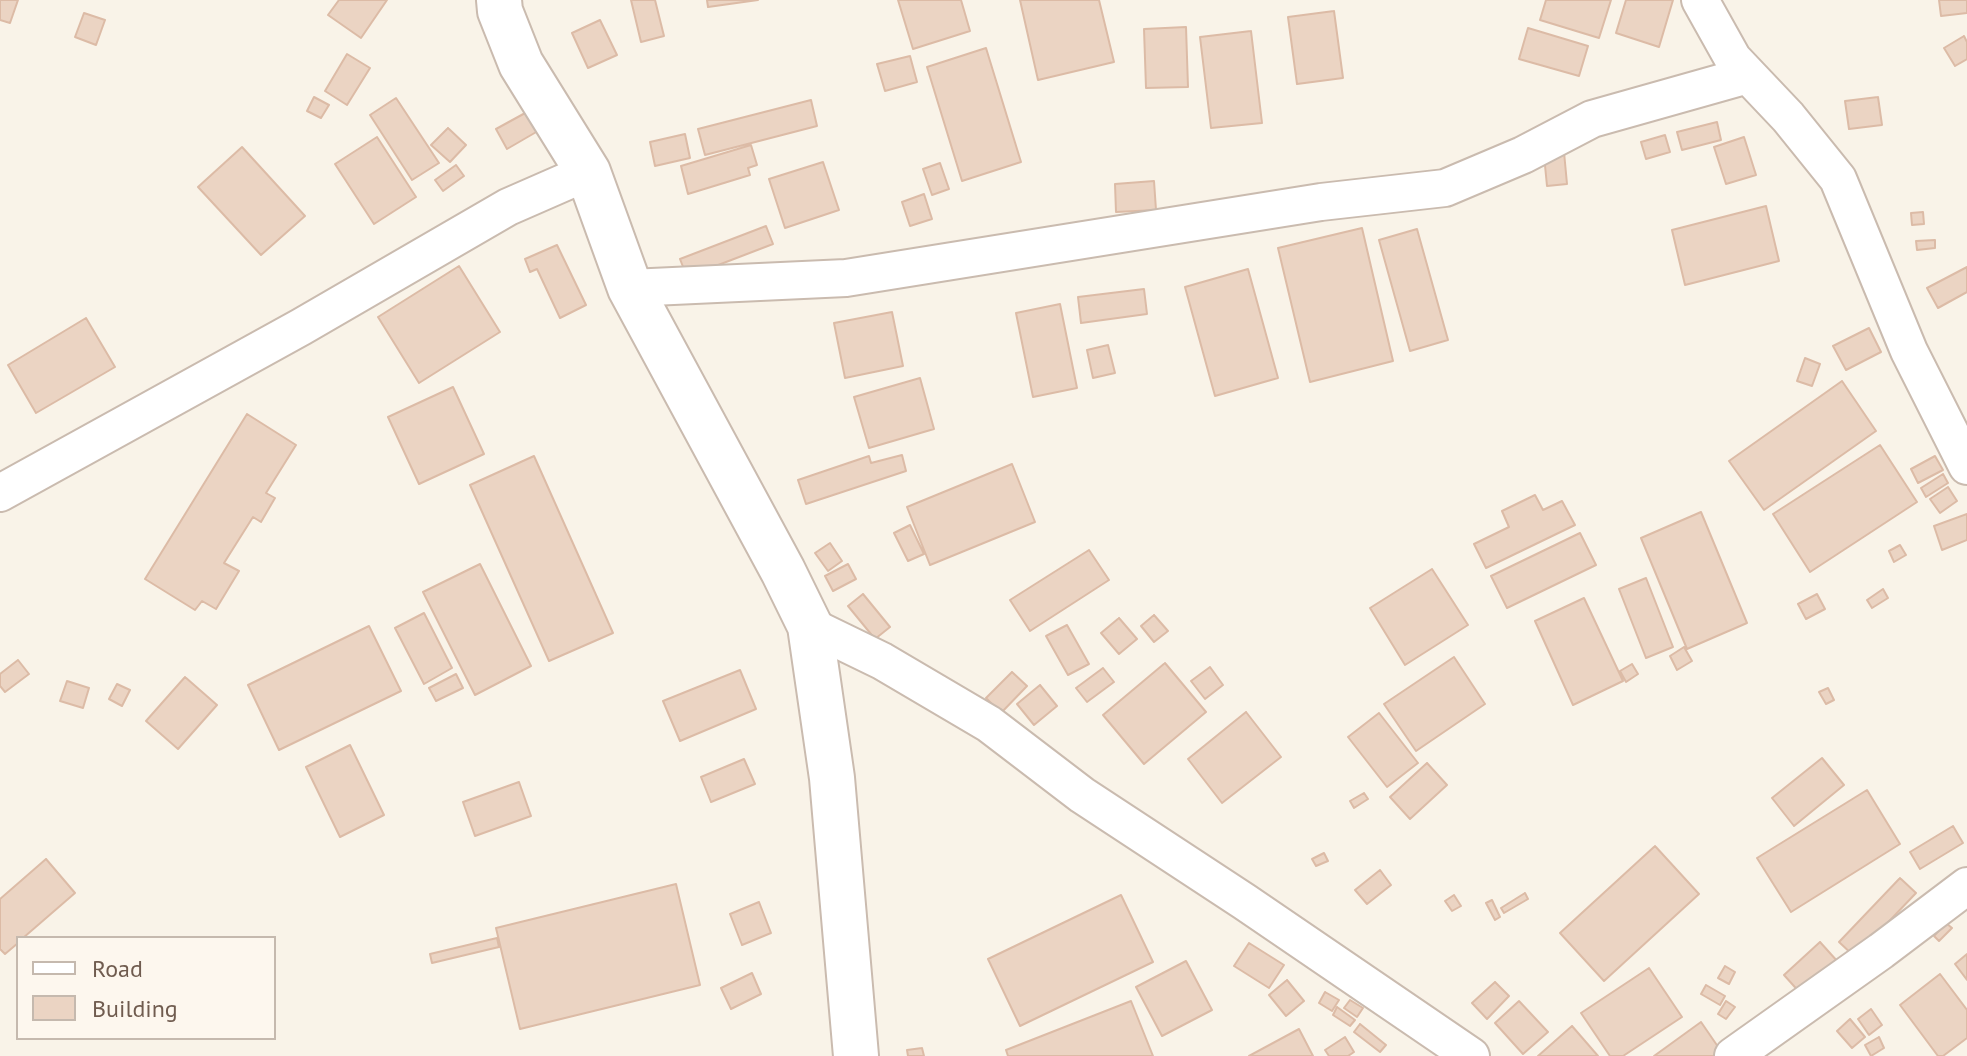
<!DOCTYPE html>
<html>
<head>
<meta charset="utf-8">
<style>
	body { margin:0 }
	#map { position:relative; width:1967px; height:1056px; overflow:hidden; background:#f9f3e8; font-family:"PT Sans",sans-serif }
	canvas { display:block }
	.legend { position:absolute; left:16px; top:936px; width:260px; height:104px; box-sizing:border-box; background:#fdf7ee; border:2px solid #c5b9ae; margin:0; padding:10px 14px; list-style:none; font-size:24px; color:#705c4f }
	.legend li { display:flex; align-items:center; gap:16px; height:40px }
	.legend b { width:40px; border:2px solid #c5b9ae }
</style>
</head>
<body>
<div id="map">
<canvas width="1967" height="1056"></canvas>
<ul class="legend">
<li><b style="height:10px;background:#fff"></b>Road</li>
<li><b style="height:22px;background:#ebd4c3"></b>Building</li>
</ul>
</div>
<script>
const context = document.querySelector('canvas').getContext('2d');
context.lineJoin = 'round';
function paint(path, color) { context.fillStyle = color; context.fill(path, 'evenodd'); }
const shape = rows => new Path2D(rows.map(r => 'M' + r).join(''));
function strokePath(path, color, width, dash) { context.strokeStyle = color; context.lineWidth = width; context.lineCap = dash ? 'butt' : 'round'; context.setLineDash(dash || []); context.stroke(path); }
const building = shape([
	[0,0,18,0,10,23,0,20,0,0],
	[339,0,387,0,361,38,328,15,339,0],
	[631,0,655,0,664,36,641,42,631,0],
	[707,0,758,0,708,7,707,0],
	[898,0,961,0,970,31,913,49,898,0],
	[1020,0,1099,0,1114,62,1038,80,1020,0],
	[1546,0,1611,0,1599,38,1540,20,1546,0],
	[1626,0,1673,0,1659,47,1616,33,1626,0],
	[1939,0,1967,0,1967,13,1941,16,1939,0],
	[1334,11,1343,78,1297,84,1288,17,1334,11],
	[84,13,105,20,96,45,75,37,84,13],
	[600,20,617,55,588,68,572,33,600,20],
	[1186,27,1188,87,1146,88,1144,29,1186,27],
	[1528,28,1588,46,1579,76,1519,59,1528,28],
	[1251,31,1262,123,1211,128,1200,37,1251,31],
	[1964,36,1967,42,1967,59,1955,66,1944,48,1964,36],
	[986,48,1021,162,962,181,927,67,986,48],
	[347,54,370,68,347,105,325,91,347,54],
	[910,56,917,82,885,91,877,64,910,56],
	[314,97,329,105,321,118,307,111,314,97],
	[1878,97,1882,125,1849,129,1845,101,1878,97],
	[396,98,439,163,412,180,370,115,396,98],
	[811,100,817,126,705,155,698,129,811,100],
	[527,112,538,131,507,149,496,129,527,112],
	[1717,122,1721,140,1682,150,1677,132,1717,122],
	[448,128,466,145,450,162,431,145,448,128],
	[685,134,690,158,655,166,650,142,685,134],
	[1665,135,1670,152,1646,159,1641,142,1665,135],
	[377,137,416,197,374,224,335,164,377,137],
	[1744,137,1756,175,1726,184,1714,147,1744,137],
	[751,145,757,165,748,168,750,175,688,194,681,166,751,145],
	[242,147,305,216,261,255,198,187,242,147],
	[1564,152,1567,184,1547,186,1544,155,1564,152],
	[823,162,839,210,785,228,769,179,823,162],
	[940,163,949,189,932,195,923,169,940,163],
	[456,165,464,176,443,191,435,180,456,165],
	[1154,181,1156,210,1116,212,1115,184,1154,181],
	[924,194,932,219,910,226,902,202,924,194],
	[1766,206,1779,261,1685,285,1672,230,1766,206],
	[1923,212,1924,224,1912,225,1911,213,1923,212],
	[766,226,773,244,687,277,680,259,766,226],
	[1362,228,1393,361,1310,382,1278,248,1362,228],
	[1417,229,1448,340,1410,351,1379,240,1417,229],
	[1935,240,1935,248,1917,250,1916,241,1935,240],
	[557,245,586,305,560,318,537,269,530,272,525,259,557,245],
	[459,266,500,332,419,383,378,317,459,266],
	[1967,267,1967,292,1938,308,1927,288,1967,267],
	[1248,269,1278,378,1215,396,1185,287,1248,269],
	[1144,289,1147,314,1081,323,1078,297,1144,289],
	[1060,304,1077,388,1033,397,1016,313,1060,304],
	[892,312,903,366,845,378,834,323,892,312],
	[86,318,115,367,36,413,8,365,86,318],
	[1869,328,1881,352,1846,370,1833,346,1869,328],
	[1108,345,1115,373,1093,378,1087,350,1108,345],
	[1805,358,1820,364,1812,386,1797,381,1805,358],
	[920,378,934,429,869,448,854,397,920,378],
	[1842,381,1876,431,1764,510,1729,461,1842,381],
	[453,387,484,454,419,484,388,417,453,387],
	[247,414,296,445,266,493,275,498,261,522,253,517,224,563,239,571,216,609,202,601,195,610,145,579,247,414],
	[1880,445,1917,502,1810,572,1773,514,1880,445],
	[902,455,906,471,806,504,798,480,869,456,871,463,902,455],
	[534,456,613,633,549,661,470,485,534,456],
	[1935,456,1943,470,1918,483,1911,469,1935,456],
	[1012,464,1035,522,930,565,907,507,1012,464],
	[1943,474,1948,483,1926,497,1921,488,1943,474],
	[1948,487,1957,501,1940,513,1930,499,1948,487],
	[1535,495,1543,510,1562,501,1575,525,1486,568,1474,544,1509,527,1502,511,1535,495],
	[1701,512,1747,623,1687,649,1641,538,1701,512],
	[1967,514,1967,540,1942,550,1934,526,1967,514],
	[910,525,924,554,908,561,894,533,910,525],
	[1580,533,1596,565,1507,608,1491,576,1580,533],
	[830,543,842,561,828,571,815,553,830,543],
	[1900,545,1906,555,1894,562,1889,551,1900,545],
	[1089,550,1109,580,1030,631,1010,600,1089,550],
	[480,564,531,666,475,695,423,592,480,564],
	[848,564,856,579,833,591,825,576,848,564],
	[1432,569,1468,625,1405,665,1370,608,1432,569],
	[1646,578,1673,647,1646,658,1619,589,1646,578],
	[1883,589,1888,598,1872,608,1867,600,1883,589],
	[863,594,890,627,875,639,848,606,863,594],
	[1817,594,1825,609,1806,619,1798,604,1817,594],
	[1584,598,1623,681,1573,705,1535,621,1584,598],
	[424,613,452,668,424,684,395,628,424,613],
	[1154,615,1168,631,1154,642,1141,626,1154,615],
	[1119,618,1137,639,1119,654,1101,633,1119,618],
	[1067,625,1089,664,1068,675,1046,636,1067,625],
	[369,626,401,691,279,750,248,685,369,626],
	[1684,647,1692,661,1677,670,1670,656,1684,647],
	[1454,657,1485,704,1416,751,1384,704,1454,657],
	[18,660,29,674,5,692,0,686,0,674,18,660],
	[1165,663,1206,712,1144,764,1103,715,1165,663],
	[1632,664,1638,674,1626,682,1620,671,1632,664],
	[1210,667,1223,685,1205,699,1191,681,1210,667],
	[1103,668,1114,682,1087,702,1076,688,1103,668],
	[740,670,756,709,680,741,663,701,740,670],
	[1012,672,1027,686,1001,713,986,698,1012,672],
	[456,674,463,688,436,701,429,688,456,674],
	[185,677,217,705,178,749,146,721,185,677],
	[67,681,89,688,83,708,60,701,67,681],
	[117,684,130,690,122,706,109,699,117,684],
	[1040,685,1057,706,1034,725,1017,704,1040,685],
	[1828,688,1834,700,1826,704,1819,692,1828,688],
	[1246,712,1281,757,1222,803,1188,759,1246,712],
	[1379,713,1418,763,1387,787,1348,737,1379,713],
	[350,745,384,815,340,837,306,767,350,745],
	[1822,758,1844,785,1794,826,1772,798,1822,758],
	[744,759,755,784,711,802,701,777,744,759],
	[1427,763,1447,785,1410,819,1390,797,1427,763],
	[519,782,531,816,475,836,463,802,519,782],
	[1867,790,1900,844,1791,912,1757,858,1867,790],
	[1364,793,1368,799,1354,808,1350,801,1364,793],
	[1953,826,1963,843,1920,869,1910,852,1953,826],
	[1655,846,1699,894,1604,981,1560,933,1655,846],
	[1324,853,1328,861,1316,866,1312,859,1324,853],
	[46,859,75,893,23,938,18,938,18,943,5,954,0,949,0,899,46,859],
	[1380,870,1391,885,1367,904,1355,890,1380,870],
	[1900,878,1916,893,1855,957,1839,942,1900,878],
	[676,884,700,985,520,1029,496,928,676,884],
	[1525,893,1528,899,1504,913,1501,908,1525,893],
	[1121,895,1153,962,1020,1026,988,959,1121,895],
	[1454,895,1461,906,1452,911,1445,901,1454,895],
	[1492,900,1500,917,1495,920,1486,903,1492,900],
	[759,902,771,933,742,945,730,914,759,902],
	[1946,923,1952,928,1939,941,1934,936,1946,923],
	[497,938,499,947,432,963,430,954,497,938],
	[1820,942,1838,962,1802,995,1784,975,1820,942],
	[1249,943,1284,965,1269,988,1234,966,1249,943],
	[1967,954,1967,980,1955,964,1967,954],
	[1186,961,1212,1010,1162,1036,1136,987,1186,961],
	[1725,966,1735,972,1729,984,1718,978,1725,966],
	[1649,968,1682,1017,1623,1056,1610,1056,1581,1013,1649,968],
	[752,973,761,994,731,1009,721,988,752,973],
	[1940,974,1967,1010,1967,1038,1943,1056,1938,1056,1900,1005,1940,974],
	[1287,980,1304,1001,1286,1016,1269,995,1287,980],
	[1495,982,1509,996,1487,1019,1472,1003,1495,982],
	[1706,985,1725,996,1720,1005,1701,994,1706,985],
	[1325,992,1339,1000,1332,1011,1319,1003,1325,992],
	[1350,1000,1363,1008,1357,1017,1344,1008,1350,1000],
	[1131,1001,1153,1056,1008,1056,1006,1050,1131,1001],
	[1519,1001,1548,1032,1523,1054,1495,1023,1519,1001],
	[1726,1001,1735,1007,1726,1019,1718,1014,1726,1001],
	[1337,1007,1355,1020,1350,1026,1333,1015,1337,1007],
	[1871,1009,1882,1025,1869,1035,1858,1019,1871,1009],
	[1850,1019,1865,1037,1852,1048,1837,1031,1850,1019],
	[1701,1022,1723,1054,1720,1056,1654,1056,1701,1022],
	[1360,1024,1386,1045,1380,1052,1354,1032,1360,1024],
	[1572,1026,1598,1056,1538,1056,1572,1026],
	[1299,1029,1313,1056,1249,1056,1299,1029],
	[1345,1037,1354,1052,1348,1056,1329,1056,1325,1050,1345,1037],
	[1879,1037,1884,1048,1871,1056,1865,1045,1879,1037],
	[922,1048,924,1056,908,1056,907,1050,922,1048]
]);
const minor = shape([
	[1700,0,1733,59,1788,117,1838,179,1909,351,1967,466],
	[630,288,846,278,1321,202,1445,188,1523,155,1592,119,1748,75],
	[0,493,301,327,508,207,588,172],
	[810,626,882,661,989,724,1082,795,1245,902,1471,1056],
	[1733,1056,1881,951,1967,886]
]);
const tertiary = shape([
	[499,0,500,11,521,64,588,172,630,288,783,571,810,626,832,778,856,1056]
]);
paint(building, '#ebd4c3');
strokePath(building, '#dcbba6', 2);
strokePath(minor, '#cabbaf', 40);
strokePath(tertiary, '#cabbaf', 48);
strokePath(minor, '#fff', 36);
strokePath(tertiary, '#fff', 44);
</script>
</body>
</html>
